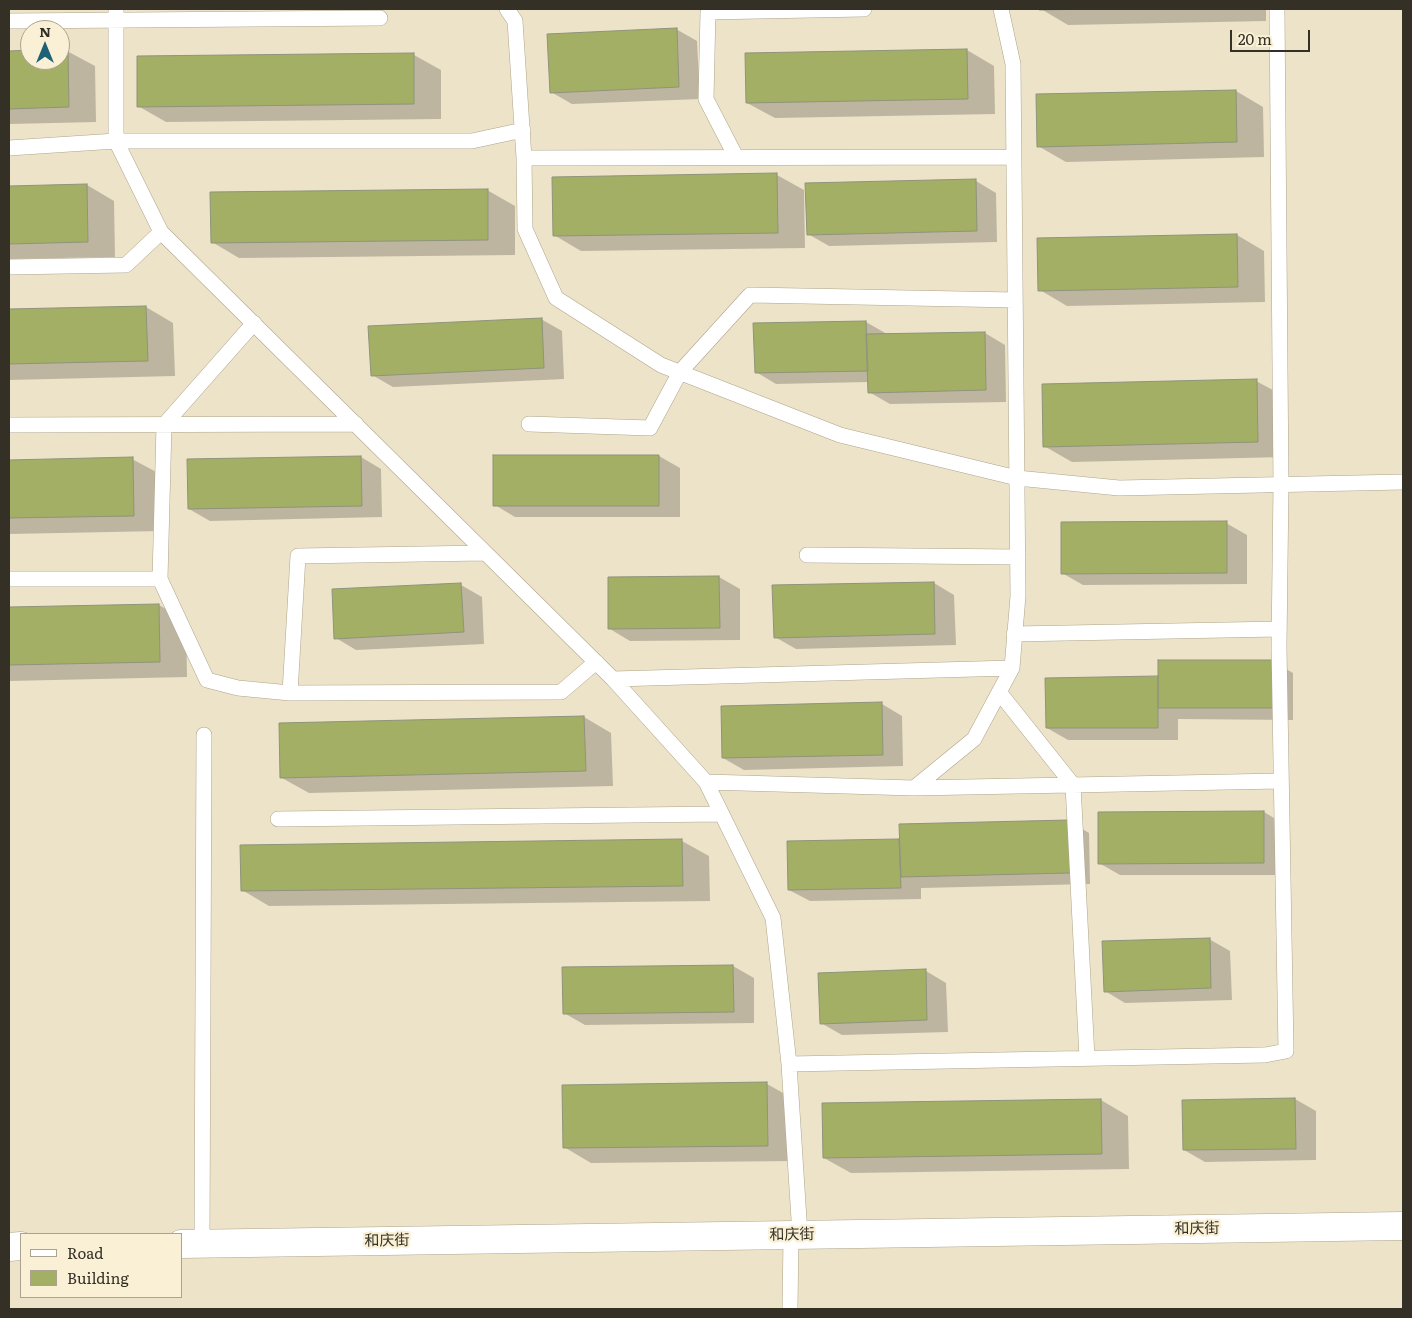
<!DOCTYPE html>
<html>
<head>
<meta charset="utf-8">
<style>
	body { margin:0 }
	#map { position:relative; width:1412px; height:1318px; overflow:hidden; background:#ede3c8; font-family:Literata,serif }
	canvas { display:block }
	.frame { position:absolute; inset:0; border:10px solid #343026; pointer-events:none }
	.legend { position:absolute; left:20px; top:1233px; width:162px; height:65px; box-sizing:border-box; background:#faf0d5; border:1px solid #aba38f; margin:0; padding:6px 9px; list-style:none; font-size:15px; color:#343026 }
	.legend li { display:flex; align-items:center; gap:10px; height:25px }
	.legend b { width:25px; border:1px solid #aba38f }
	.north { position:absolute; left:20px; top:20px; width:50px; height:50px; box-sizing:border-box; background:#faf0d5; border:1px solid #aba38f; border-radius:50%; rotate:0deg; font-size:14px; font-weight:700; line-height:20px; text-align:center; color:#343026 }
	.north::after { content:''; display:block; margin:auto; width:18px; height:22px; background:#1f6175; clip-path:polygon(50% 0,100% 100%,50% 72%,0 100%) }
	.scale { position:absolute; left:1230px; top:30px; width:80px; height:22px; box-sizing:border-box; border:2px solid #343026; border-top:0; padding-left:6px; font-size:15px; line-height:18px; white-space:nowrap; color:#343026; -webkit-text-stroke:4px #faf0d5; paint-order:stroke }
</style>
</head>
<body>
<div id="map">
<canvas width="1412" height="1318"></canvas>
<div class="frame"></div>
<ul class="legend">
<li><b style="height:6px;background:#fff"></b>Road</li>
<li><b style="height:14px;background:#a4af66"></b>Building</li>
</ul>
<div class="north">N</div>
<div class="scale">20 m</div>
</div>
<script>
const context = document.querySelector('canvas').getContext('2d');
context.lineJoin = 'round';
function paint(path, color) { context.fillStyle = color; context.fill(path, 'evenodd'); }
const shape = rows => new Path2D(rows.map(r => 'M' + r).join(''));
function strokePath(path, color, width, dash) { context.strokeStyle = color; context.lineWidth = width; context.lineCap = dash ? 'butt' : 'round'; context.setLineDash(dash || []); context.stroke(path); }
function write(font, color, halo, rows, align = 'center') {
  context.font = font + ' Literata,"Noto Sans SC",serif'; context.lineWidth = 4.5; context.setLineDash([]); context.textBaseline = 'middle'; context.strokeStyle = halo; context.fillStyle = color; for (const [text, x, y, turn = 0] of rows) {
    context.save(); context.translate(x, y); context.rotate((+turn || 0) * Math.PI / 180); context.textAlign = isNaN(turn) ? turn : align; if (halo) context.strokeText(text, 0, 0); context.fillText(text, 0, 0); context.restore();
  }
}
const shadow = shape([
	[1041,9,1266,9,1266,21,1068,25],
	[676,29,697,41,700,99,572,104,551,92],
	[967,50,994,66,995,114,775,118,747,103],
	[30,51,30,60,60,60,60,51,67,51,95,66,96,122,9,124,9,52],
	[414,55,441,70,441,119,166,122,138,106],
	[1236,91,1263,107,1264,157,1066,162,1038,146],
	[777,175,804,190,805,248,581,251,554,235],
	[976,181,996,193,997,242,829,246,808,234],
	[87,185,114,201,115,257,9,259,9,187],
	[487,190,515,206,515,255,239,258,212,242],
	[1237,235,1264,251,1265,302,1067,306,1040,290],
	[146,307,173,323,175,376,9,380,9,310],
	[541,319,562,331,564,379,393,387,372,375],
	[866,322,887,334,985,333,1005,345,1006,402,890,404,869,392,869,382,776,384,756,372],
	[1256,381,1284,396,1285,457,1072,462,1044,446],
	[659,456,680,468,680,517,515,517,495,505],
	[361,457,381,469,382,517,210,521,189,509],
	[132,459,160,474,161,531,9,534,9,461],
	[1226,523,1247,535,1247,584,1083,585,1062,573],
	[719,577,740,589,740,640,630,641,610,629],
	[934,583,954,595,956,645,796,649,775,637],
	[461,585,482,597,484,644,356,650,336,638],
	[159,605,186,621,187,677,9,681,9,608],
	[1272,661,1293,673,1293,720,1178,719,1178,740,1068,740,1047,728,1159,677],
	[882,704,902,716,903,766,744,770,723,758],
	[584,717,611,733,613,786,309,793,282,778,280,724],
	[1264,812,1284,824,1285,875,1120,875,1099,863],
	[1069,821,1089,833,1090,884,921,888,921,899,810,901,789,890,788,842,901,840],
	[682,841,709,856,710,901,269,906,242,890,241,846],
	[1209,939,1230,951,1232,1000,1125,1003,1105,991],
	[733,966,754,978,754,1023,585,1025,564,1013,563,968],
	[926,971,946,983,948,1032,842,1035,821,1023],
	[767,1084,794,1099,795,1161,591,1163,564,1147],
	[1295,1099,1316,1111,1316,1160,1205,1162,1184,1150,1183,1101],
	[1101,1100,1128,1116,1129,1169,851,1173,824,1158]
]);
const building = shape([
	[1039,9,1099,9,1039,10,1039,9],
	[677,28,679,87,550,93,547,34,677,28],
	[68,49,69,107,9,109,9,51,30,50,30,60,60,60,60,50,68,49],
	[967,49,968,99,746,103,745,53,967,49],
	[414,53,414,104,137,107,137,56,414,53],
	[1236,90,1237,142,1037,147,1036,94,1236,90],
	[777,173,778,233,553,236,552,177,777,173],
	[976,179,977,231,807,235,805,183,976,179],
	[87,184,88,242,9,244,9,186,87,184],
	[488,189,488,240,211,243,210,192,488,189],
	[1237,234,1238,287,1038,291,1037,238,1237,234],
	[146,306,148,361,9,364,9,309,146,306],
	[542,318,544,368,371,376,368,326,542,318],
	[866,321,868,371,755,373,753,323,866,321],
	[985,332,986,390,868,393,866,334,985,332],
	[1257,379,1258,442,1043,447,1042,384,1257,379],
	[493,455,659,455,659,506,493,506,493,455],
	[361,456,362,506,188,509,187,459,361,456],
	[133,457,134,516,9,518,9,460,133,457],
	[1227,521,1227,573,1061,574,1061,522,1227,521],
	[719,576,720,628,608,629,608,577,719,576],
	[934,582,935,634,774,638,772,585,934,582],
	[461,583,464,632,334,639,332,589,461,583],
	[159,604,160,662,9,665,9,607,159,604],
	[1158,660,1272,660,1273,708,1158,708,1158,660],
	[1158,676,1158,728,1046,728,1045,678,1158,676],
	[882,702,883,755,722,758,721,706,882,702],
	[584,716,586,771,280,778,279,723,584,716],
	[1264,811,1264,863,1098,864,1098,812,1264,811],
	[1069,820,1070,873,901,877,899,824,1069,820],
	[682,839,683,886,241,891,240,845,682,839],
	[899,839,901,888,788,890,787,841,899,839],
	[1210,938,1211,988,1104,992,1102,941,1210,938],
	[733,965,734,1012,563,1014,562,967,733,965],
	[926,969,927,1020,820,1024,818,973,926,969],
	[767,1082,768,1146,563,1148,562,1085,767,1082],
	[1295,1098,1296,1149,1183,1150,1182,1100,1295,1098],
	[1101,1099,1102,1154,823,1158,822,1103,1101,1099]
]);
const service = shape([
	[116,9,116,141,161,232,613,679,706,782,773,918,789,1064,800,1235],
	[507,9,515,21,524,158,525,229,556,298,661,365,840,435,1017,478,1119,488,1403,482],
	[9,21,380,18],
	[9,148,116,141,472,141,523,130],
	[736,157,706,99,708,12,864,9],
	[524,158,1014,157],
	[9,267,126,265,161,232],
	[529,424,650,428,680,372,750,295,1015,300],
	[9,425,356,424],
	[807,555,1018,557],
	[9,579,160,579,164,425,254,323],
	[160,579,207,680,238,688,290,693,561,692,596,662],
	[1014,634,1279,629],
	[613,679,1012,668],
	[999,692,1073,785,1087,1058],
	[290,693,298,556,485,553],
	[706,782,914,788,974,739,1012,668,1018,596,1013,64,1001,9],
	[914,788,1281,781],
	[278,819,722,814],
	[789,1064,1265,1055,1286,1051,1279,647,1281,485,1277,9],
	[202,1244,204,735],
	[790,1309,791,1235]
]);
const tertiary = shape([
	[181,1244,1403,1226],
	[9,1247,21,1246]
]);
const streetNames = [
	["和庆街",1197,1229,-1],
	["和庆街",792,1235,-1],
	["和庆街",387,1241,-1]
];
paint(shadow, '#0003');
paint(building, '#a4af66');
strokePath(building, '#8e937a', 1);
strokePath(service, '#aea48b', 16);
strokePath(tertiary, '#aea48b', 29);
strokePath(service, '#fff', 15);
strokePath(tertiary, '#fff', 28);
write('15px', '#343026', '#faf0d5', streetNames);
</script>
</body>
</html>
